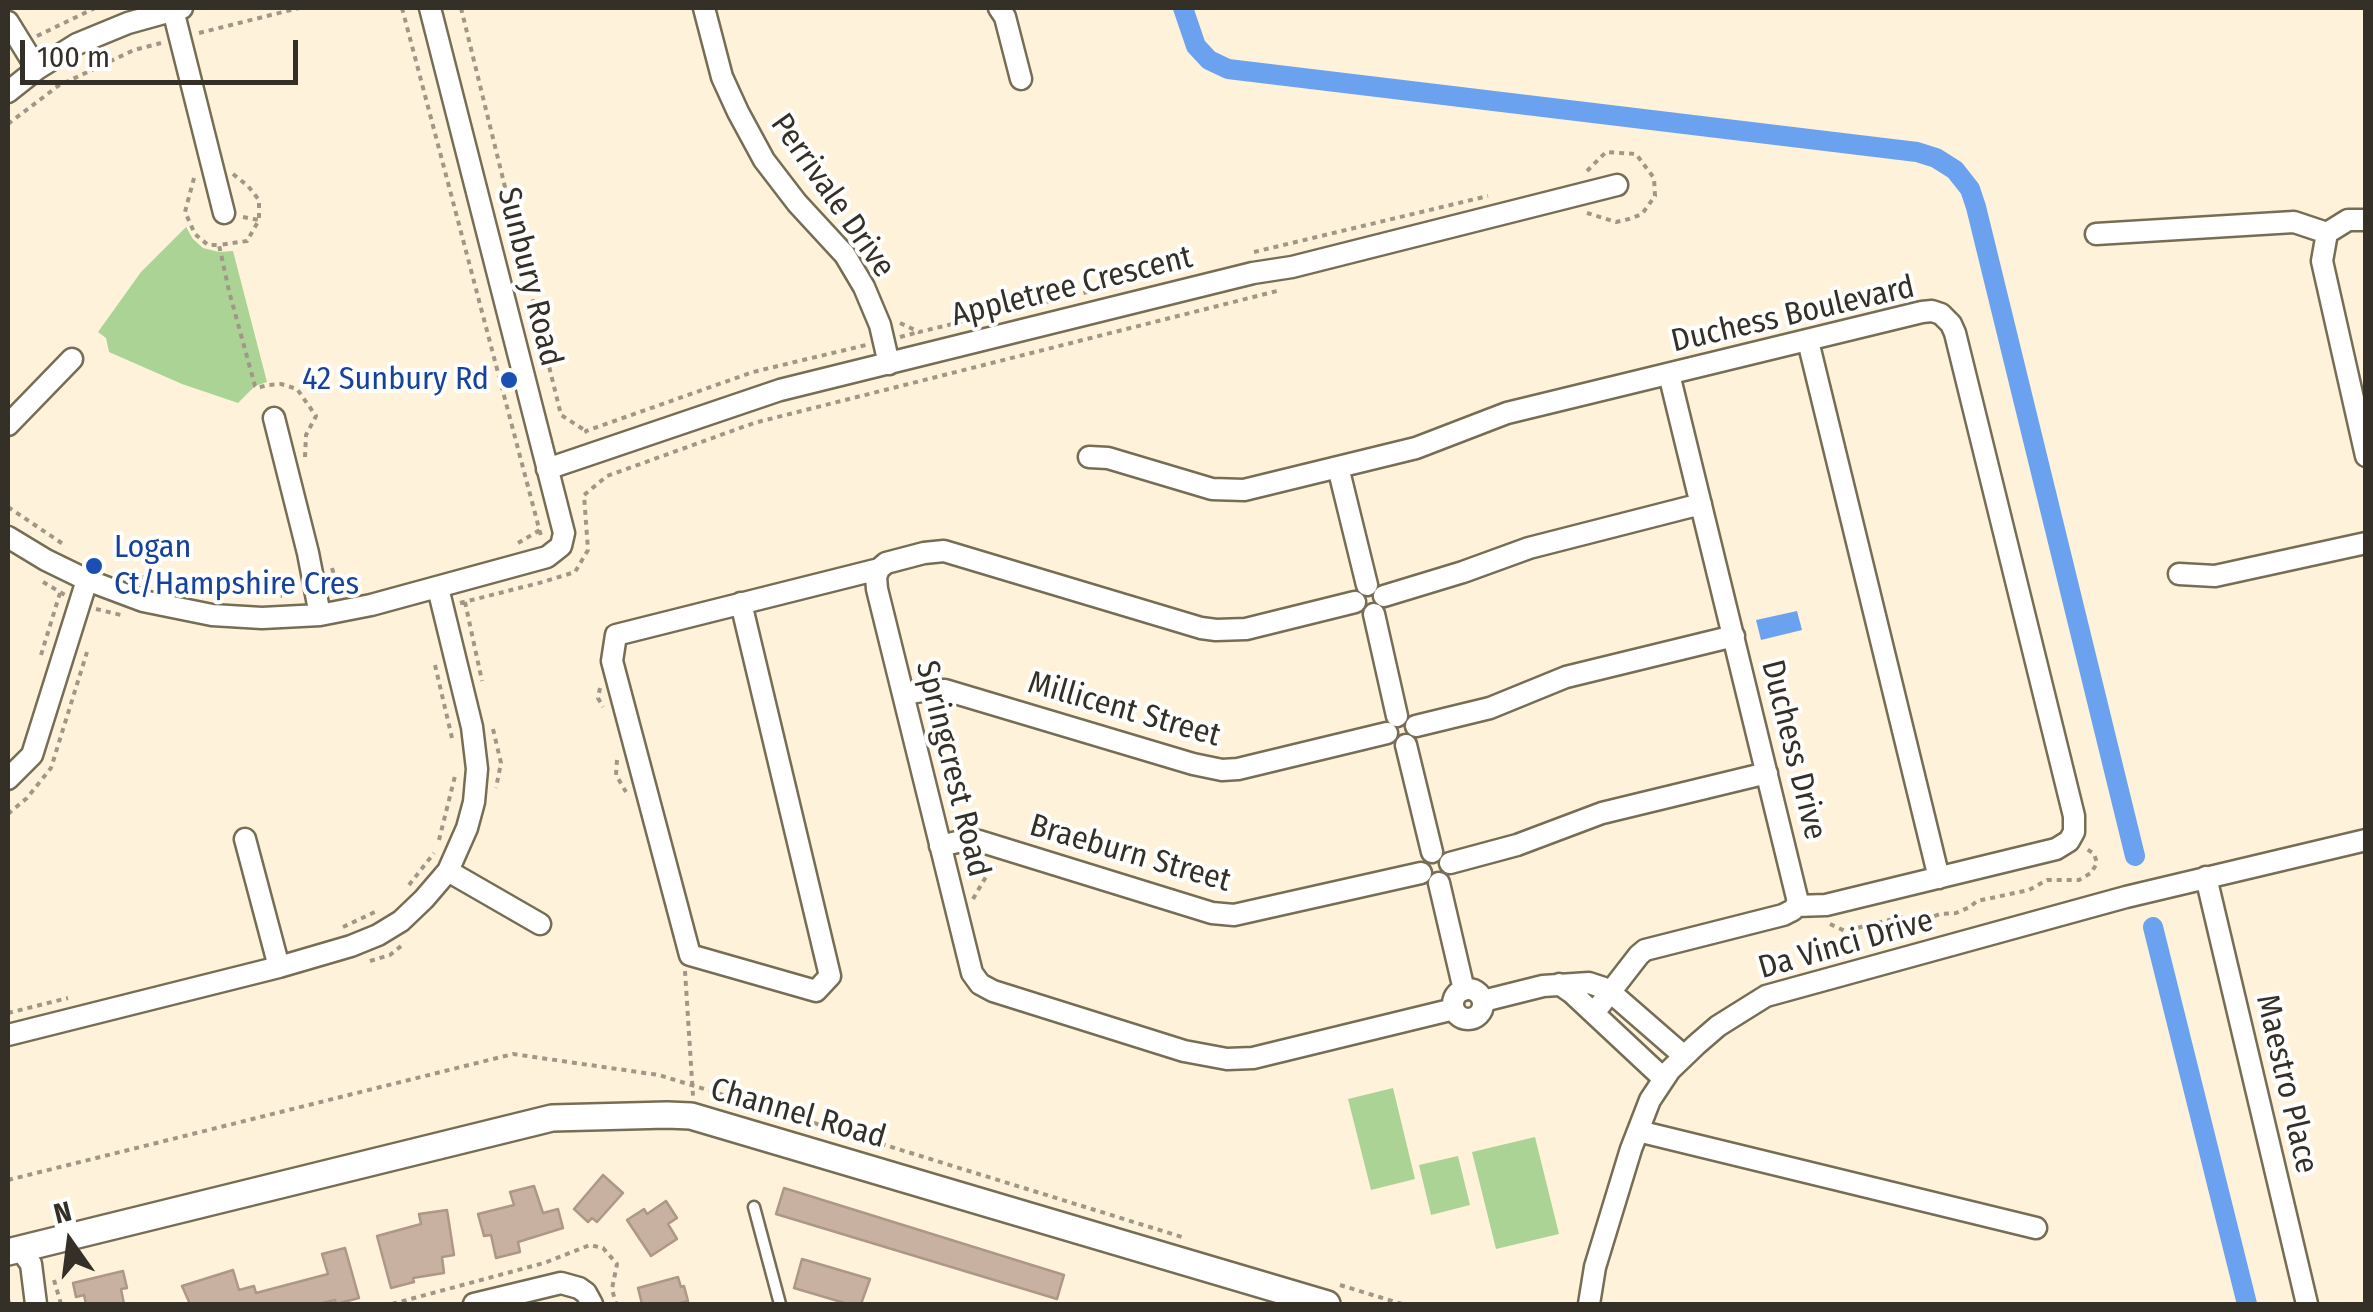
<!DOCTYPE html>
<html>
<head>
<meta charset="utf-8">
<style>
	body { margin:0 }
	#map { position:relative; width:2373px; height:1312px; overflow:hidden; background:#fef3da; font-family:"Fira Sans Condensed",sans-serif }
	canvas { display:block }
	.frame { position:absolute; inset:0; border:10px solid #353027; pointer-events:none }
	.north { position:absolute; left:20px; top:1192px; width:100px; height:100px; -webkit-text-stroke:8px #fff; paint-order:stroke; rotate:346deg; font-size:28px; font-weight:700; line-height:40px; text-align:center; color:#353027 }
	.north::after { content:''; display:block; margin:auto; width:35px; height:45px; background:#353027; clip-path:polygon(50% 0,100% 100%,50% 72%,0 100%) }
	.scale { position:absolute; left:20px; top:40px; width:278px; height:45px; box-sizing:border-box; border:5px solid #353027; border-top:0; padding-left:12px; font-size:30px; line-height:35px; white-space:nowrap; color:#353027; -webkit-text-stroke:8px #fff; paint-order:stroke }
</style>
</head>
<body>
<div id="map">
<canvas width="2373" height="1312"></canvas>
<div class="frame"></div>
<div class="north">N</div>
<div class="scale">100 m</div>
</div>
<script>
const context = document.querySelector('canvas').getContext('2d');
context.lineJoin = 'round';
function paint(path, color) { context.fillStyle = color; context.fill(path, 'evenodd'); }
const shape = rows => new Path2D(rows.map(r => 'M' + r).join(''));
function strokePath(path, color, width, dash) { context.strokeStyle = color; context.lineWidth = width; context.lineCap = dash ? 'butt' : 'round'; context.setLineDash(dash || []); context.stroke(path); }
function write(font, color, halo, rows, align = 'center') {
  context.font = font + ' "Fira Sans Condensed",sans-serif'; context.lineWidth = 8; context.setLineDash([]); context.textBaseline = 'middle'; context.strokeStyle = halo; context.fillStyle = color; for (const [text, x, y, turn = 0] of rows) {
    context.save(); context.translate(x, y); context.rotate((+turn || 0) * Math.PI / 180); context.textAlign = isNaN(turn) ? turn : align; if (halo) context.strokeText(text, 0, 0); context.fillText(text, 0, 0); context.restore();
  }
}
const green = shape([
	[186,227,193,239,203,248,219,252,233,251,267,382,255,386,238,403,182,384,109,352,106,338,98,332,141,272],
	[1393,1088,1415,1179,1371,1190,1348,1099],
	[1535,1137,1559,1234,1496,1249,1472,1152],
	[1458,1156,1470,1205,1431,1215,1419,1165]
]);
const water = shape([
	[1797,611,1802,630,1761,640,1756,620]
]);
const canal = shape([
	[1183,8,1196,46,1209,60,1228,69,1917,152,1936,158,1955,170,1970,189,1976,207,2135,856],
	[2153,927,2247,1304]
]);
const building = shape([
	[603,1175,623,1193,597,1222,592,1218,588,1222,574,1209,603,1175],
	[534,1186,543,1213,558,1209,563,1228,518,1242,520,1252,496,1258,491,1235,484,1236,478,1214,514,1205,510,1192,534,1186],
	[784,1188,1064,1275,1057,1299,776,1214,784,1188],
	[666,1201,677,1218,668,1224,677,1239,651,1256,627,1220,644,1209,647,1214,666,1201],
	[447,1210,454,1255,442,1257,444,1273,413,1278,414,1282,391,1288,377,1236,421,1224,419,1214,447,1210],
	[345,1248,359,1298,336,1304,335,1300,318,1304,190,1304,182,1286,233,1270,239,1290,254,1286,256,1293,328,1274,322,1254,345,1248],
	[802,1259,870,1279,861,1304,848,1304,794,1288,802,1259],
	[123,1271,127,1288,121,1289,124,1304,86,1304,84,1295,76,1297,73,1283,123,1271],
	[678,1277,681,1287,684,1286,688,1301,676,1304,642,1304,638,1288,678,1277]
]);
const path = shape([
	[402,8,541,536],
	[461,8,561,415,586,431],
	[199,33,299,8],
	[37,36,95,8],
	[8,124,58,86,134,50,161,43],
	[1587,171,1606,152,1636,154,1654,178,1655,196,1642,214,1629,219,1616,222,1587,213],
	[233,174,248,186,259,200,259,218],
	[194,178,185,212,195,234,208,245,218,245],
	[243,217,259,220,247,241,219,245,229,291,255,386,257,388,268,385,281,384,297,389,316,416,306,435,305,457],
	[1254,252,1488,196],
	[871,258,879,268,881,275],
	[900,323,919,332,1138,280],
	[900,337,919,332],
	[587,433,586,431,753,372,866,345],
	[8,507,66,546],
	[518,543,540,530],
	[332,568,339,592],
	[129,573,168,585],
	[43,582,65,595],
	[191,590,282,596],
	[465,602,482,681],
	[460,603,543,582,575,572,588,550,584,495,607,476,754,423,1277,291],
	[96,609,121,615],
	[41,655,60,593],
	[435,665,452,738],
	[600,688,598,698,603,707],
	[493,729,501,763,496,788],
	[617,760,616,775,626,792],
	[8,814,27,798,51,768,87,652],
	[439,840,456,772],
	[409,885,434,853],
	[973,899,987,875,996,866],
	[1830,924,1845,931,1901,917,1915,923,1940,914,1956,913,1970,907,1977,901,2029,890,2047,880,2079,880,2091,873,2097,863,2094,854,2084,847],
	[343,927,379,910],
	[370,961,390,955,405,943],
	[685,971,693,1096],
	[8,1013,68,998],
	[8,1180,513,1054,659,1075,1182,1237],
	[54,1280,61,1304],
	[1340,1285,1402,1304],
	[8,1298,9,1304],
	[392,1304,544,1263,590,1245,603,1248,617,1264,612,1289,616,1304]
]);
const service = shape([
	[754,1207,780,1304]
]);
const minor = shape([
	[704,8,722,77,738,112,764,160,797,203,845,255,864,287,880,325,889,364],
	[999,8,1005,17,1021,79],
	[173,10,224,213],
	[8,22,37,69],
	[8,92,37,69,77,44,128,23,182,8],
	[2366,220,2348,220,2327,233,2322,261,2366,456],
	[2096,234,2294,222,2327,233],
	[1808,341,1939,878],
	[274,418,308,553,320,615],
	[8,425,72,359],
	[1089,457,1108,458,1212,489,1244,490,1416,448,1507,413,1922,312,1932,311,1941,314,1951,324,1955,333,2074,816,2074,832,2069,841,2056,849,1826,905,1796,906],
	[1338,467,1367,585],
	[547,469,780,390,1253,273,1292,267,1617,185],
	[8,537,46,560,87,580,143,601,212,615,262,618,320,615,371,605,547,557,561,546,564,533,430,8],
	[2179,574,2215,576,2366,543],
	[1384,596,1463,572,1529,548,1701,504],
	[1355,602,1246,629,1216,630,1201,628,944,551,924,553,886,563,879,569,876,577,877,589,972,973,980,984,993,991,1184,1051,1227,1059,1253,1058,1454,1009],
	[741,603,830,976,816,991,690,955,612,661,616,635,879,569],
	[1374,614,1397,716],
	[903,694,929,690,945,690,1193,764,1222,770,1238,769,1387,733],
	[1416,726,1490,708,1566,677,1734,636],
	[1406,745,1432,852],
	[8,779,32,755,87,580],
	[245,839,279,967],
	[940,846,966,840,979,841,1212,913,1234,915,1421,873],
	[1450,863,1517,845,1602,813,1767,773],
	[448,871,540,924],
	[2206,877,2307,1304],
	[1439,883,1464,990],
	[1559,984,1572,993,1664,1079],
	'1453 1004a15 15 0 1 1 30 0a15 15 0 1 1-30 0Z',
	[1483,1001,1543,986,1589,983,1607,989,1684,1056],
	[1594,1013,1639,955,1645,950,1783,915,1793,910,1798,902,1669,374],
	[8,1035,279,967,351,946,378,935,401,921,424,899,448,871,467,828,474,802,477,769,472,727,438,588],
	[1638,1131,2036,1228],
	[20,1249,31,1264,36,1304],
	[474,1304,561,1283,579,1288,586,1293,592,1304],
	[1589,1304,1595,1267,1631,1149,1650,1100,1670,1070,1696,1045,1718,1026,1766,996,2126,897,2366,840]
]);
const tertiary = shape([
	[8,1252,552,1118,667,1115,691,1116,1327,1304]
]);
const markers = [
	[509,380,10,"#1a4fb4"],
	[94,566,10,"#1a4fb4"]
];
const streetNames = [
	["Perrivale Drive",832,196,55],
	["Sunbury Road",529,277,76],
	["Appletree Crescent",1072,287,-14],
	["Duchess Boulevard",1793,315,-13],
	["Millicent Street",1124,710,16],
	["Duchess Drive",1793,750,76],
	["Springcrest Road",952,769,76],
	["Braeburn Street",1130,854,16],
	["Da Vinci Drive",1846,945,-16],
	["Maestro Place",2286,1084,77],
	["Channel Road",798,1114,16]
];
const transitNames = [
	["42 Sunbury Rd",489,380],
	["Logan",114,548,"left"],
	["Ct/Hampshire Cres",114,585,"left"]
];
paint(green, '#abd395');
paint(water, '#6ba2ef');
strokePath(canal, '#6ba2ef', 20);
paint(building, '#c8b1a0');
strokePath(building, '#ad9786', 2.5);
strokePath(service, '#766d56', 15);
strokePath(minor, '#766d56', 25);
strokePath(tertiary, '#766d56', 30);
strokePath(path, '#a09786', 4, [5, 5]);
strokePath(service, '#fff', 10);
strokePath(minor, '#fff', 20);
strokePath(tertiary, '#fff', 25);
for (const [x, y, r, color] of markers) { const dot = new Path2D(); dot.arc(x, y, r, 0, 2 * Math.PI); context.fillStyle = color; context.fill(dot); strokePath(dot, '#fff', 4); }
write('32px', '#353027', '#fff', streetNames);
write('32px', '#164399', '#fff', transitNames, 'right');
</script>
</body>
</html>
